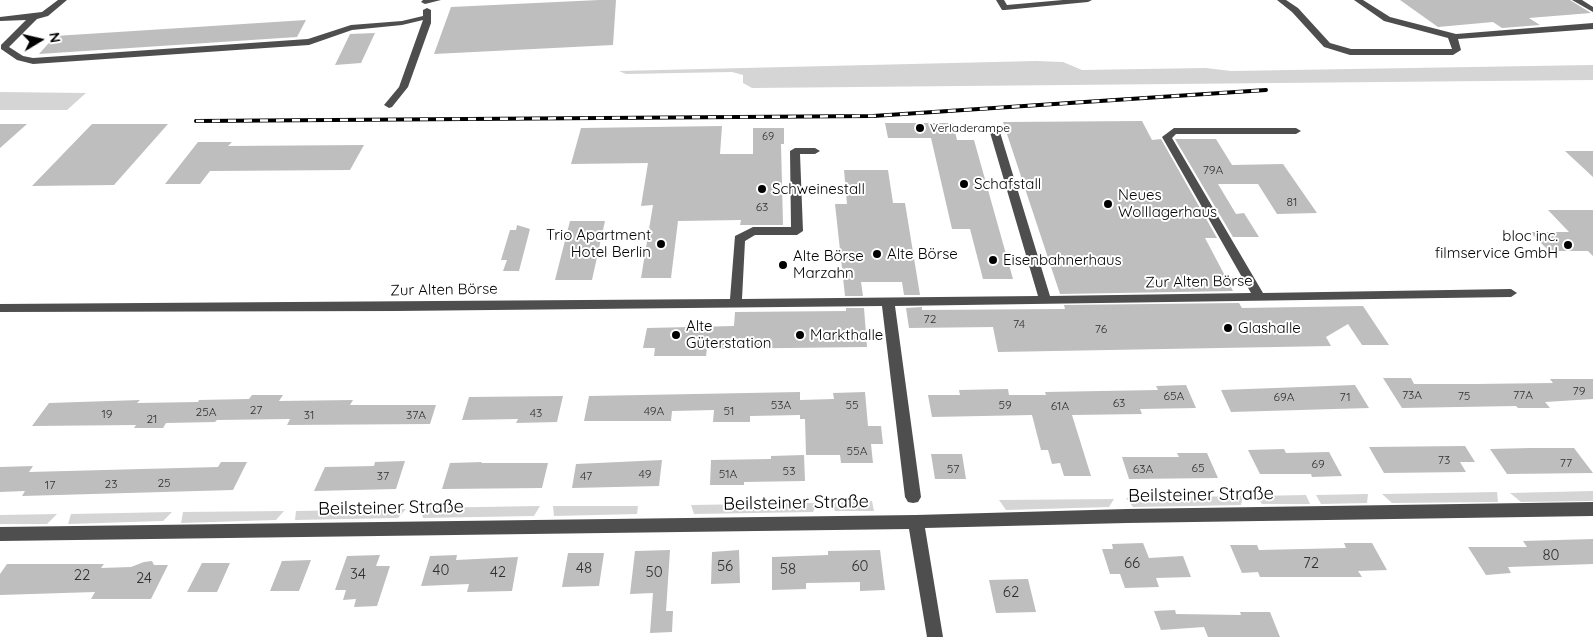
<!DOCTYPE html>
<html>
<head>
<meta charset="utf-8">
<style>
	body { margin:0 }
	#map { position:relative; width:1593px; height:637px; overflow:hidden; background:#fff; font-family:Quicksand,sans-serif }
	canvas { display:block }
	.north { position:absolute; left:15px; top:15px; width:50px; height:50px; -webkit-text-stroke:4px #fff; paint-order:stroke; rotate:81deg; font-size:14px; font-weight:700; line-height:20px; text-align:center; color:#000 }
	.north::after { content:''; display:block; margin:auto; width:18px; height:22px; background:#000; clip-path:polygon(50% 0,100% 100%,50% 72%,0 100%) }
</style>
</head>
<body>
<div id="map">
<canvas width="1593" height="637"></canvas>
<div class="north">N</div>
</div>
<script>
const context = document.querySelector('canvas').getContext('2d');
context.lineJoin = 'round';
function paint(path, color) { context.fillStyle = color; context.fill(path, 'evenodd'); }
const shape = rows => new Path2D(rows.map(r => 'M' + r).join(''));
function strokePath(path, color, width, dash) { context.strokeStyle = color; context.lineWidth = width; context.lineCap = dash ? 'butt' : 'round'; context.setLineDash(dash || []); context.stroke(path); }
function write(font, color, halo, rows, align = 'center') {
  context.font = font + ' Quicksand,sans-serif'; context.lineWidth = 4; context.setLineDash([]); context.textBaseline = 'middle'; context.strokeStyle = halo; context.fillStyle = color; for (const [text, x, y, turn = 0] of rows) {
    context.save(); context.translate(x, y); context.rotate((+turn || 0) * Math.PI / 180); context.textAlign = isNaN(turn) ? turn : align; if (halo) context.strokeText(text, 0, 0); context.fillText(text, 0, 0); context.restore();
  }
}
const green = shape([
	[1036,61,1063,62,1082,70,1206,68,1231,71,1593,65,1593,80,752,88,743,83,743,75,732,72,626,74,619,71],
	[0,92,86,93,67,110,0,110],
	[1593,491,1593,501,1521,502,1510,493],
	[1497,492,1498,502,1392,503,1382,494],
	[1368,494,1367,503,1321,504,1316,495],
	[1306,495,1310,504,1262,504,1255,496],
	[1243,496,1241,505,1133,507,1126,498],
	[1114,499,1109,507,1006,510,999,500],
	[872,501,874,511,835,511,831,503],
	[817,503,813,512,694,514,691,505],
	[540,506,534,516,423,518,420,508],
	[553,506,638,506,637,514,554,516],
	[406,509,398,518,295,520,296,511],
	[284,511,276,520,181,523,183,512],
	[172,512,163,521,68,524,71,514],
	[57,514,47,524,0,524,0,515]
]);
const building = shape([
	[599,0,616,0,613,45,434,54,451,7],
	[1400,0,1570,0,1591,13,1529,18,1540,25,1502,28,1493,22,1438,27],
	[306,20,297,37,39,54,55,36],
	[375,33,361,63,335,65,350,34],
	[1142,121,1152,140,1161,139,1217,238,1205,238,1233,291,1060,294,1003,122],
	[885,123,953,123,957,140,974,140,1013,279,983,279,970,229,952,229,931,138,888,138],
	[0,124,27,124,0,148],
	[92,124,168,124,114,185,32,186],
	[722,126,720,154,753,154,753,128,784,128,784,144,781,144,783,225,740,225,741,220,678,221,671,278,641,278,653,205,641,206,648,163,571,164,581,128],
	[1175,139,1216,139,1232,165,1283,164,1317,213,1277,214,1258,184,1218,184,1236,214,1244,213,1259,237,1233,237],
	[198,142,232,142,228,146,364,145,350,170,210,171,200,184,165,184],
	[1565,151,1593,151,1593,177],
	[844,170,888,170,893,203,905,203,920,295,904,295,902,282,861,282,863,296,845,296,835,204,847,204],
	[1548,210,1593,210,1593,256,1588,251,1549,251,1530,232,1569,232],
	[570,221,605,221,592,280,555,280],
	[517,225,530,229,519,271,503,271,507,260,501,260,510,230,516,230],
	[1239,303,1242,308,1363,306,1389,345,1362,345,1348,324,1326,337,1331,346,998,352,993,327,909,328,906,308,922,307,922,310,1065,309,1064,305],
	[846,308,864,308,867,347,707,349,706,356,654,356,655,348,643,348,647,328,734,326,735,312,846,311],
	[1383,378,1411,378,1414,384,1475,384,1553,383,1550,379,1593,379,1593,399,1545,402,1550,408,1518,408,1516,406,1402,408],
	[1186,385,1196,408,1140,409,1142,414,1072,415,1091,476,1064,476,1060,463,1052,464,1048,450,1041,450,1032,415,932,417,928,395,960,395,959,390,1008,389,1009,395,1046,395,1045,392,1158,390,1156,386],
	[1355,385,1369,408,1231,412,1221,390],
	[800,392,800,400,834,399,833,393,865,392,868,426,881,426,883,444,871,444,873,463,841,463,840,455,806,455,805,419,800,419,800,415,750,416,750,422,713,422,714,410,672,411,671,421,584,421,589,396],
	[252,395,283,395,279,401,353,400,350,405,436,405,430,424,287,425,290,419,217,420,215,422,166,423,163,428,134,428,136,425,32,426,49,403,140,400,137,403,198,402,199,400,249,399],
	[563,396,557,422,516,423,518,419,462,420,469,397],
	[1465,446,1475,462,1460,462,1466,472,1384,473,1369,447],
	[1530,448,1574,448,1593,473,1507,474,1490,449],
	[1284,449,1286,453,1329,452,1342,476,1312,477,1311,474,1260,474,1248,450],
	[1177,453,1207,453,1218,478,1129,479,1122,457,1179,457],
	[931,454,962,454,966,479,935,479],
	[804,455,805,481,744,482,744,485,710,485,711,460,771,459,771,456],
	[662,460,659,486,572,488,576,464],
	[405,461,396,489,314,491,325,467,374,466,375,462],
	[221,462,247,462,233,490,22,496,25,491,0,492,0,467,33,466,29,472,218,467],
	[482,462,481,463,548,463,542,488,442,489,450,463],
	[1593,539,1593,564,1508,567,1511,573,1486,575,1468,547,1527,547,1523,541],
	[1143,543,1149,558,1183,556,1191,577,1156,578,1159,587,1125,588,1120,574,1110,574,1102,549,1113,549,1112,544],
	[1344,543,1372,543,1387,570,1358,571,1362,577,1260,577,1258,572,1242,573,1230,545,1257,545,1259,550,1346,548],
	[670,550,666,611,673,611,672,632,650,633,653,593,630,594,635,551],
	[739,550,740,583,711,584,712,552],
	[880,550,885,590,860,591,860,582,806,583,806,589,772,590,772,557,828,555,828,551],
	[568,553,604,553,599,586,562,587],
	[380,555,376,566,390,566,377,606,354,607,356,599,343,600,346,590,335,590,347,556],
	[457,555,456,560,518,557,512,591,467,592,469,584,421,586,430,556],
	[311,560,299,591,270,591,282,561],
	[152,561,154,565,168,565,151,599,91,599,95,592,0,595,0,574,7,564,104,564,101,568,131,567,144,562],
	[202,563,230,563,217,592,187,592],
	[1028,579,1036,612,996,613,989,580],
	[1175,610,1176,614,1241,615,1240,612,1270,612,1280,637,1208,637,1204,627,1161,630,1154,611]
]);
const minor = shape([
	[58,0,67,0,48,16,37,19,9,47,23,56,33,58,308,39,351,25,402,21,423,16,423,10,427,8,431,10,431,23,408,87,392,107,389,108,384,105,399,87,423,20,402,25,352,30,309,45,33,64,17,60,1,49,1,45,26,20,0,21,0,17,42,12,58,0],
	[423,0,441,0,425,4,421,2,423,0],
	[996,0,1004,0,1007,5,1063,0,1092,0,1088,2,1005,10,1002,10,996,0],
	[1277,0,1286,0,1298,8,1330,43,1351,49,1452,49,1448,38,1384,21,1354,0,1363,0,1390,17,1456,34,1593,23,1593,29,1458,39,1461,50,1453,55,1350,55,1324,47,1292,12,1277,0],
	[1572,0,1582,0,1593,7,1593,12,1572,0],
	[994,126,999,129,1050,296,1251,293,1162,137,1174,128,1296,128,1301,131,1296,134,1176,134,1172,138,1263,293,1511,289,1517,293,1511,297,895,306,921,497,918,502,913,503,908,502,905,497,882,306,395,311,0,312,0,304,730,299,735,236,753,227,791,227,790,151,795,148,815,148,820,151,815,154,800,154,803,231,797,235,755,235,745,241,742,299,1038,296,989,129,994,126],
	[1593,502,1593,516,1127,523,925,528,943,637,927,637,909,529,0,541,0,527,916,515,1127,509,1593,502]
]);
const rail = shape([
	[196,121,873,116,1266,90]
]);
const markers = [
	[920,128,5,"#000"],
	[964,184,5,"#000"],
	[762,189,5,"#000"],
	[1108,204,5,"#000"],
	[661,244,5,"#000"],
	[1568,245,5,"#000"],
	[877,254,5,"#000"],
	[993,260,5,"#000"],
	[783,265,5,"#000"],
	[1228,328,5,"#000"],
	[676,335,5,"#000"],
	[800,335,5,"#000"]
];
const farNumbernames = [
	["69",768,137]
];
const farPoinames = [
	["Verladerampe",930,128]
];
const numberNames = [
	["79A",1213,170],
	["81",1292,202],
	["63",762,207],
	["72",930,319],
	["74",1019,324],
	["76",1101,329],
	["79",1579,391],
	["73A",1412,395],
	["77A",1523,395],
	["65A",1174,396],
	["75",1464,396],
	["69A",1284,397],
	["71",1345,397],
	["63",1119,403],
	["53A",781,405],
	["55",852,405],
	["59",1005,405],
	["61A",1060,406],
	["27",256,410],
	["49A",654,411],
	["51",729,411],
	["25A",206,412],
	["43",536,413],
	["19",107,414],
	["31",309,415],
	["37A",416,415],
	["21",152,419],
	["55A",857,451],
	["73",1444,460],
	["77",1566,463],
	["69",1318,464],
	["65",1198,468],
	["57",953,469],
	["63A",1143,469],
	["53",789,471],
	["49",645,474],
	["51A",728,474],
	["37",383,476],
	["47",586,476],
	["25",164,483],
	["23",111,484],
	["17",50,485]
];
const poiNames = [
	["Schafstall",974,184],
	["Schweinestall",772,189],
	["Neues",1118,195],
	["Wolllagerhaus",1118,212],
	["Trio Apartment",651,235,"right"],
	["Hotel Berlin",651,252,"right"],
	["bloc inc.",1558,236,"right"],
	["filmservice GmbH",1558,253,"right"],
	["Alte Börse",887,254],
	["Alte Börse",793,256],
	["Marzahn",793,273],
	["Eisenbahnerhaus",1003,260],
	["Alte",686,326],
	["Güterstation",686,343],
	["Glashalle",1238,328],
	["Markthalle",810,335]
];
const streetNames = [
	["Zur Alten Börse",1199,282,-1],
	["Zur Alten Börse",444,290,-1]
];
const nearNumbernames = [
	["80",1551,555],
	["66",1132,563],
	["72",1311,563],
	["56",725,566],
	["60",860,566],
	["48",584,568],
	["58",788,569],
	["40",441,570],
	["42",498,572],
	["50",654,572],
	["34",358,574],
	["22",82,575],
	["24",144,578],
	["62",1011,592]
];
const nearStreetnames = [
	["Beilsteiner Straße",1201,495,-1],
	["Beilsteiner Straße",796,503,-1],
	["Beilsteiner Straße",391,508,-1]
];
paint(green, '#d5d5d5');
paint(building, '#bebebe');
paint(minor, '#4e4e4e');
strokePath(rail, '#000', 4);
strokePath(rail, '#fff', 2.5, [8]);
for (const [x, y, r, color] of markers) { const dot = new Path2D(); dot.arc(x, y, r, 0, 2 * Math.PI); context.fillStyle = color; context.fill(dot); strokePath(dot, '#fff', 2); }
write('11px', '#303030', null, farNumbernames);
write('12px', '#000', '#fff', farPoinames, 'left');
write('12px', '#303030', null, numberNames);
write('15px', '#000', '#fff', poiNames, 'left');
write('15px', '#000', '#fff', streetNames);
write('15px', '#303030', null, nearNumbernames);
write('18px', '#000', '#fff', nearStreetnames);
</script>
</body>
</html>
